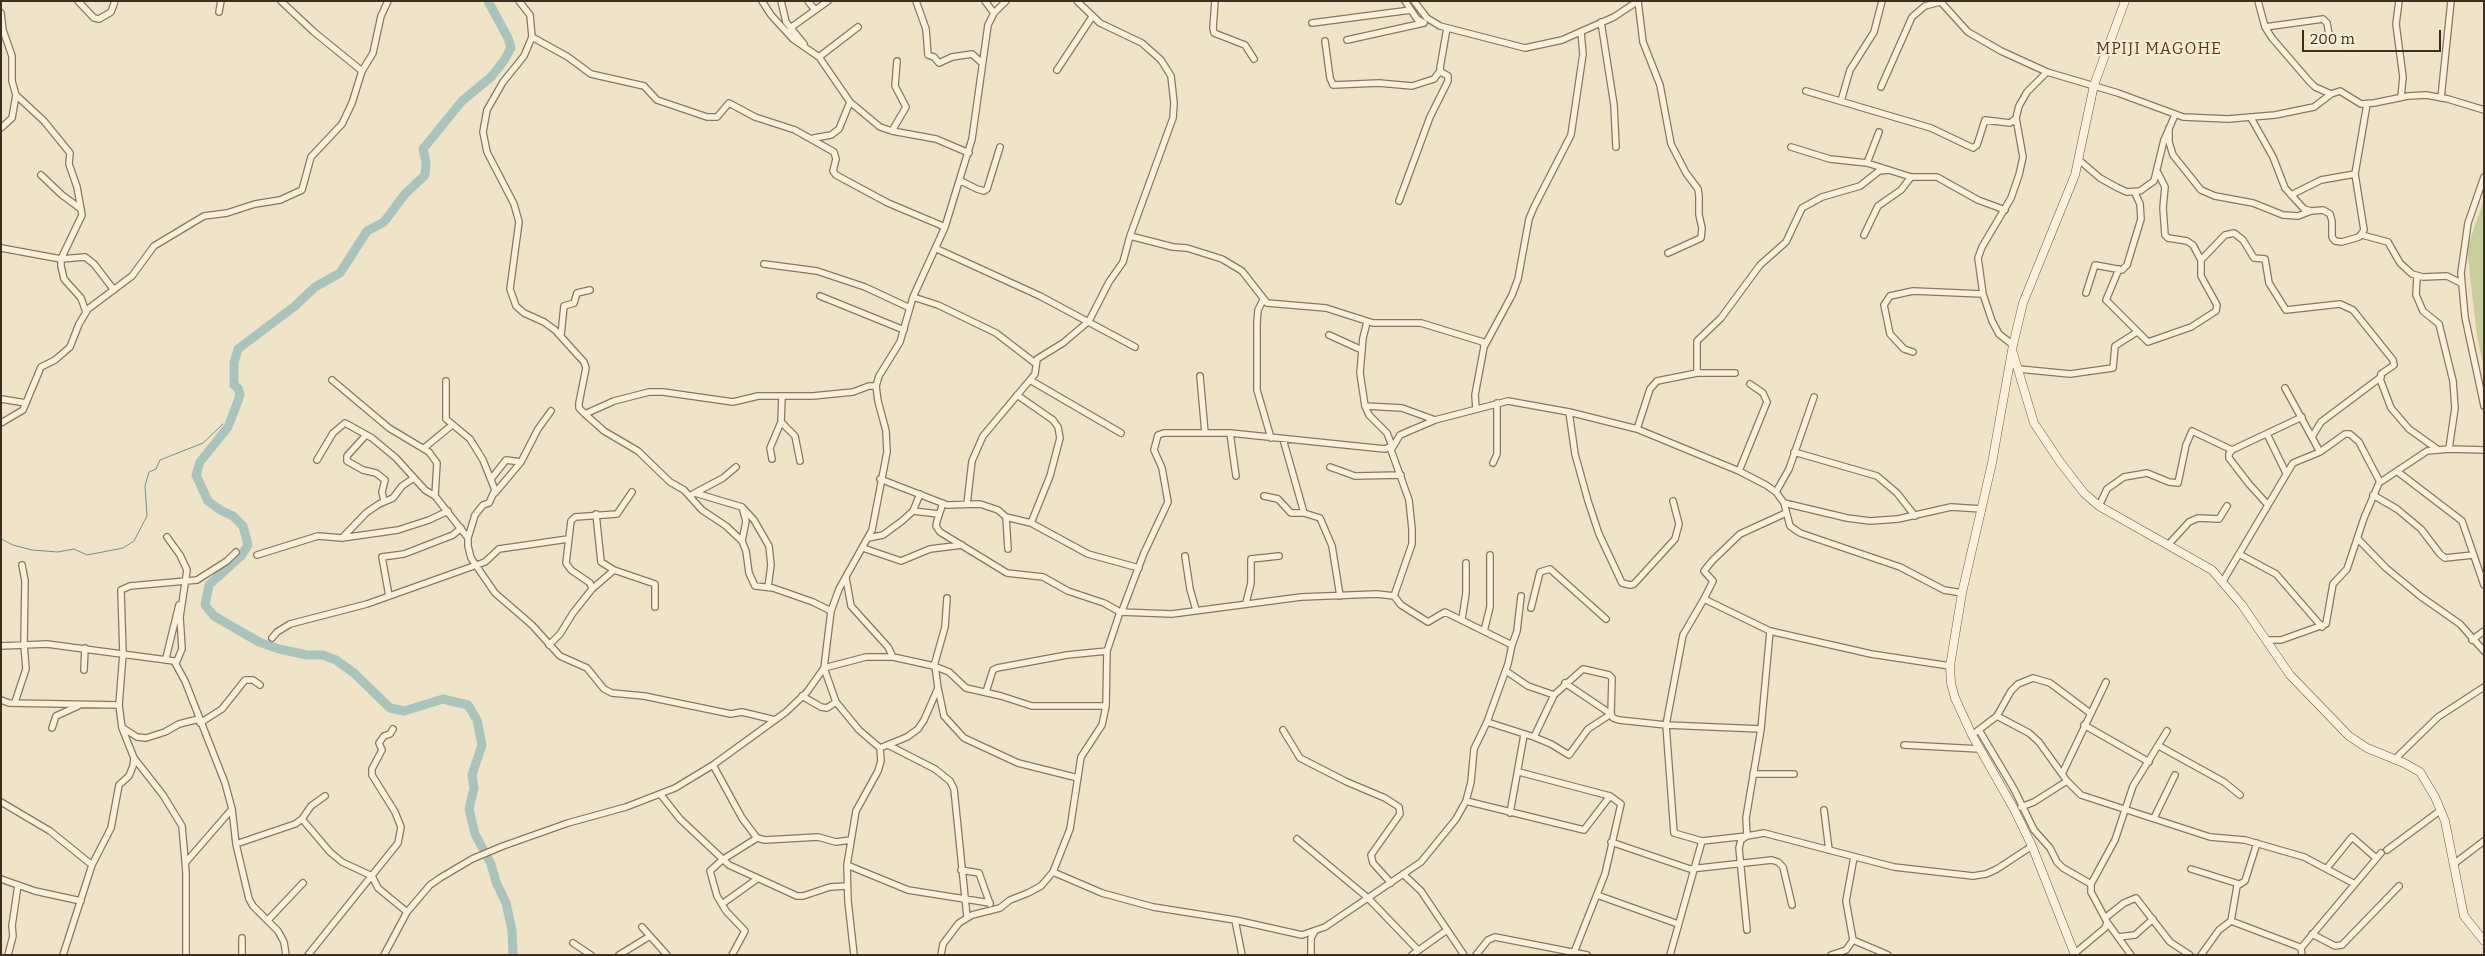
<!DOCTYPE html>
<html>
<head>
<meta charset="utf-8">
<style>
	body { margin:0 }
	#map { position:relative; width:2485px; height:956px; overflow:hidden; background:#f0e4c8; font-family:Bitter,serif }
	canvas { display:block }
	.frame { position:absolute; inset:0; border:2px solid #3d2e20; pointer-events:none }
	.scale { position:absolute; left:2302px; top:30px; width:139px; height:22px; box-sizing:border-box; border:2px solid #3d2e20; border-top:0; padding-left:6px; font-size:15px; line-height:18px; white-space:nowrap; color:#3d2e20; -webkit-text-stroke:4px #f7eed8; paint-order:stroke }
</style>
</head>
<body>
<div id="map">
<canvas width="2485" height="956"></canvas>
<div class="frame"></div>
<div class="scale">200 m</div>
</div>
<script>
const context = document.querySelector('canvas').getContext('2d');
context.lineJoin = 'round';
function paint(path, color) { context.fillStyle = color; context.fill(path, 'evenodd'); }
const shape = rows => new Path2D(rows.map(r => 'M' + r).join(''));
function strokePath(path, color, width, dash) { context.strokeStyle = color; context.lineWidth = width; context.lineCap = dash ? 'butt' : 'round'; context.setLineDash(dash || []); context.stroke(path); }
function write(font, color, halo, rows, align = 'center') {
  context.font = font + ' Bitter,serif'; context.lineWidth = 4; context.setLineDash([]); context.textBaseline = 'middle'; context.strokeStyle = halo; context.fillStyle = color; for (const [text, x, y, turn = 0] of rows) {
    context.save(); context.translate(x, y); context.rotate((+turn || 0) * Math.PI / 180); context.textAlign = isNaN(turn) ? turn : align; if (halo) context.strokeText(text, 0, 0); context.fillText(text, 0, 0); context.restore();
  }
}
const green = shape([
	[2484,199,2484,368,2477,337,2467,249]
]);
const stream = shape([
	[1,539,13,545,32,550,58,552,74,549,87,555,123,548,134,541,147,516,145,486,149,472,156,469,160,460,203,443,223,424]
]);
const river = shape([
	[488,1,508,38,511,48,503,62,491,77,462,101,423,149,426,162,425,175,405,194,384,222,367,231,340,273,315,287,295,306,238,349,234,363,234,385,238,388,240,394,238,401,228,427,200,462,196,475,208,501,220,510,233,516,243,526,248,545,241,556,209,585,205,605,214,616,259,642,279,649,307,655,323,655,336,660,354,673,390,708,404,711,443,699,468,705,477,720,482,745,472,775,474,788,469,809,475,834,491,864,496,882,506,903,512,930,513,955]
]);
const street = shape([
	[78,1,94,18,99,19,111,12,115,1],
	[281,1,314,32,362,71],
	[519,1,530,15,532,37,524,56,503,82,487,110,483,132,487,152,514,204,519,222,510,289,516,306,524,313,544,322,555,330,584,362,586,368,579,403,579,408,585,414,604,431,638,451,670,482,684,490,702,510,726,526,742,541,746,551,749,573,755,586,773,588,813,602,831,611],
	[762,1,771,15,793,39,819,57,850,102,880,127,892,131,936,139,969,153],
	[781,1,786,22,804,44],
	[808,1,815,10],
	[916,1,926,29,928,55,934,57,939,63,952,57,972,54,982,63],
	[985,1,994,13],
	[1215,1,1213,28,1214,33,1245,45,1254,59],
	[1405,1,1417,19,1424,23],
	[1414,1,1427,18,1440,26,1525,48,1562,40,1614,17,1638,1],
	[1638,1,1643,42,1660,85,1671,144,1686,173,1698,189,1699,196,1699,215,1702,228,1701,238,1668,253],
	[1940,1,1968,32,2001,51,2047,72,2118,93,2183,117,2228,119,2275,115,2314,107,2331,94,2340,91,2361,104,2374,103,2408,96,2426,95,2448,99,2484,110],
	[2258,1,2265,27,2272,38,2309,81,2315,87,2331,94],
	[2399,1,2396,24,2403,77,2401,97],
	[219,12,221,1],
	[1,13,3,30,12,56,12,81,16,95,44,121,70,153,69,164,77,187,82,215,61,259,61,266,64,279,81,298,86,312],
	[1601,22,1614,105,1616,147],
	[1312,23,1411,10],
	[2265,27,2323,19,2327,23,2330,40],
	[790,31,793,26,828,1],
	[532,37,568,57,591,74,644,86,657,100,707,117,717,117,729,103,755,117,795,130,834,152,836,159,833,171,836,175,888,203,945,227],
	[1347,40,1424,23],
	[1325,41,1330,78,1333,85,1379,83,1412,86,1434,79,1440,71],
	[819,57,858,27],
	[1057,70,1092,17],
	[1881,87,1912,17,1925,6,1940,2],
	[1806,91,1931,128,1973,148,1977,145,1985,120,2010,123,2016,118],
	[2441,98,2451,1],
	[1841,101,1850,70,1874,32,1882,1],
	[2251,118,2273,157,2285,188,2304,209,2311,211,2323,210,2330,214,2332,221,2332,237,2335,241,2342,242,2359,237,2364,230,2355,174,2367,104],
	[1,128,12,118,16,95],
	[2169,128,2169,142,2173,155,2201,190,2215,196,2253,203,2283,215,2298,216,2311,211],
	[892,131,906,107,895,86,897,61],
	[814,138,831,135,839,129,850,102],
	[1791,147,1830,159,1867,163,1911,177,1937,177,1978,200,2005,210],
	[2079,160,2100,178,2118,188,2127,192,2140,191,2154,181,2164,140,2175,115],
	[1867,163,1879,132],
	[41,175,62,195,81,209],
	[2484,177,2468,223,2461,273,2465,317,2484,406],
	[961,181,977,189,984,191,987,189,1000,147],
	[2291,195,2321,180,2355,174],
	[1399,201,1430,117,1448,81,1448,76,1441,72,1440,68,1447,28],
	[1864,235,1878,206,1901,190,1911,177],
	[2362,235,2388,242,2400,263,2412,274,2423,277,2447,276,2461,283],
	[1130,236,1173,247,1187,248,1222,259,1242,271,1267,303,1326,308,1373,323,1421,323,1483,342,1484,347,1475,395,1476,409],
	[1,248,61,259,85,257,94,264,114,290],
	[937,249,1040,296,1135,347],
	[2201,260,2225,235,2234,233,2243,240,2254,258,2265,259,2269,283,2286,310,2340,304,2353,310,2393,360,2394,365,2381,374,2380,379,2391,408,2409,429,2437,449],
	[764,264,817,271,865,287,910,308],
	[2119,269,2106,300,2148,342,2191,327,2216,311,2217,305,2201,276,2201,260,2193,245,2187,241,2168,238,2165,235,2163,208,2165,187,2158,173],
	[2417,276,2416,295,2423,311,2439,324,2453,381,2455,408,2449,449],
	[2086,293,2095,265,2122,270,2127,265,2141,219,2140,204,2135,193],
	[820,296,904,330],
	[913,297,938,305,996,333,1035,363],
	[1263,300,1258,310,1257,323,1257,390,1271,438],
	[561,335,564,306,574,303,577,293,590,290],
	[1329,335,1362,350],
	[1485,345,1512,295,1518,279,1529,219,1534,207,1571,135,1583,54,1581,32],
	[2013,345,1999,334,1992,321,1983,294,1978,258,1982,247,2011,198,2019,175,2023,157,2016,118,2019,106,2027,92,2047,72],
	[1913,352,1904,349,1890,334,1884,305,1890,296,1913,291,1983,294],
	[2019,369,2070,374,2113,368,2115,346,2137,332],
	[1697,373,1697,341,1721,318,1760,265,1786,242,1802,208,1822,197,1860,186,1879,171,1889,170],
	[1200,376,1205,433],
	[332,380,389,428,429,452,437,463,435,496],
	[1030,380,1121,433],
	[446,381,446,419,470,439,483,460,495,490,489,503,483,505,475,515,468,538,468,546,471,558,495,593,532,625,560,656,587,668,604,689,612,693,644,696,731,714,742,712,775,720],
	[2285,388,2320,452],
	[1017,395,1053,420,1058,427,1060,438,1050,476,1031,523],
	[782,396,781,422,795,436,800,461],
	[1,399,26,403],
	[1365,406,1402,408,1435,420],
	[1569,412,1575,454,1588,501,1599,534,1622,583,1630,585,1634,584,1675,539,1679,524,1673,501],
	[585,414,614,401,649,392,663,392,733,402,758,396,813,396,853,392,869,386,876,386],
	[1,423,23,410,41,367,55,360,70,347,79,324,88,309,132,276,154,246,204,216,227,213,255,204,280,200,302,190,311,157,342,124,352,103,362,71,373,53,381,16,388,1],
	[1637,429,1650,389,1657,381,1697,373,1735,373],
	[1230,433,1236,476],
	[2267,434,2286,473],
	[366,435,347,456,347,461,363,470,376,473,385,480,382,492,384,501],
	[2312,437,2321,422,2381,377],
	[1283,439,1304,513,1320,518,1332,546,1340,596],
	[424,448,452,425],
	[1794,452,1877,476,1897,493,1915,516],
	[772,459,770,448,781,422],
	[317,460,333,433,345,423,372,438,396,458,425,490,435,496,468,538],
	[1493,463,1497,454,1497,403],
	[1330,467,1355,476,1401,475],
	[1739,471,1767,402,1763,393,1750,384],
	[2398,472,2462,521,2484,585],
	[491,479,506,460,521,462],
	[880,479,947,505,980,504,998,510,1006,517,1008,549],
	[1776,492,1789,469,1814,397],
	[495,493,521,462,538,429,551,411],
	[695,493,742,507,746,521,742,541],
	[693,494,723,478,736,467],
	[2373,495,2397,509,2421,529,2440,554,2445,558,2473,555],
	[1264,496,1278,499,1291,513,1304,513],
	[943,503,937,521,936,526,940,532,1007,573,1043,577,1068,591,1104,603,1120,612],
	[1784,503,1847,518,1870,521,1898,519,1951,507,1982,509],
	[967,504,972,461,983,436,1035,374,1037,359,1063,343,1089,321,1109,282,1123,262,1130,236,1173,118,1174,103,1171,76,1161,60,1142,43,1100,23,1077,1],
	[2268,505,2249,484,2229,458,2229,454,2232,450,2302,417],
	[2099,506,2107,489,2124,477,2147,473,2169,482,2178,483,2186,445,2192,431,2232,450],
	[742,507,754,520,769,546,771,565,768,587],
	[913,511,939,514],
	[1786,513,1740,534,1712,561,1704,571,1713,581,1704,599,1770,631,1871,654,1950,666],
	[596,514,601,562,614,570],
	[1006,517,1031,523,1088,554,1139,568],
	[167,537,180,555,187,570,180,617,182,649,176,663],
	[342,538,366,513,379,504,393,498,402,486,414,478],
	[868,538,883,535,902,521,913,511,920,494],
	[2358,539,2386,568,2420,596,2460,624,2484,651],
	[2168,545,2189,522,2198,518,2219,519,2227,506],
	[863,548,901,561,930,549,962,545],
	[2239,554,2276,574,2322,627],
	[257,555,318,536,342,538,398,530,429,520,448,511],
	[1185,556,1190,589,1196,610],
	[846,578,851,606,888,647,893,657],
	[2223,581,2293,463,2320,452,2345,434,2350,434,2359,442,2380,482],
	[592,589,590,583,571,570,566,563,571,521,575,517,617,514,632,492],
	[389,596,382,557,404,554,453,535,461,528],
	[1394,596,1401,605,1428,622,1445,612,1512,645],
	[1704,599,1683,635,1666,725,1674,833,1702,841,1747,836,1746,818,1761,729,1770,631],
	[1246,603,1251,583,1251,559,1279,556],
	[1531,608,1540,572,1550,569,1606,619],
	[1122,611,1144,553,1168,502,1162,468,1154,450,1158,435,1164,433,1230,433,1375,448,1385,449,1392,446,1387,433,1369,415,1365,406,1360,373,1363,338,1367,322],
	[1462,619,1466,593,1466,563],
	[1484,631,1490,607,1490,555],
	[272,638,277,632,290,624,367,604,485,562,499,549,568,539],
	[2268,640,2281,640,2326,624,2333,584,2347,569,2364,518,2379,483,2427,451,2449,449,2484,450],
	[2472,640,2484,631],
	[549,645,560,634,573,613,592,589,614,570,655,584,655,607],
	[1,646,47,644,174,661,185,681,225,783,232,809,236,844,249,899,253,906,278,931,284,942,286,955],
	[166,658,179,605],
	[934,666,945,627,947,598],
	[84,670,85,648],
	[1506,671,1528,686,1554,695,1583,669,1609,675,1612,678,1611,714,1613,718,1619,720,1666,725,1761,729],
	[1565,683,1611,714],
	[938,688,944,716,964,738,1018,763,1078,778],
	[986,692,993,670,997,668,1067,655,1107,651],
	[802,696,821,707,827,708,836,702],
	[1,700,9,703,119,705],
	[15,702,26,669,24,644,25,581,22,565],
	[1997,716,2029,733,2039,742,2067,781,2081,795,2210,837,2245,840,2304,857,2353,883],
	[1487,722,1534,737,1551,744,1569,755,1588,729,1611,714],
	[200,723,222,709,245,680,253,680,260,685],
	[2084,725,2149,762],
	[52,728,56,716,78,706],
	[123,728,137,737,146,738,165,732,179,724,199,719],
	[1283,730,1300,758,1347,782,1385,798,1399,807,1400,814,1371,855,1373,863,1391,883],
	[1979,730,2014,789,2034,830,2050,848,2057,862,2063,868,2091,884],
	[1976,732,1997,716,2011,691,2018,684,2033,678,2050,683,2090,713],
	[1534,737,1554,695],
	[888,745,935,769,950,781,954,789,967,917],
	[1904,745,1980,749],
	[2159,746,2224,782,2240,795],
	[880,748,907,737,918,729,924,720,938,688,935,666],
	[134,758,163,795,182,826,186,872,186,955],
	[2395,759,2438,717,2484,687],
	[713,765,742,818,757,838,765,840,818,837,836,842,851,840],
	[1519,772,1610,796,1621,804,1605,874,1573,955],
	[1753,774,1794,774],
	[2062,774,2106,682],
	[661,795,680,819,729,865,797,896,803,896,830,887,847,886],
	[1466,801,1584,830,1610,796],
	[1,802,50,831,92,865],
	[2021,807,2034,802,2067,781],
	[1824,810,1829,850],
	[1510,813,1524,735],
	[2154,818,2175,775],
	[302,819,330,852,342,862,372,876,378,888,407,912],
	[1297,839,1368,898,1417,949],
	[1611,842,1690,869,1772,860,1778,862,1783,867,1792,905],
	[236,844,295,824,302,819,311,806,325,796],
	[2387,850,2441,810],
	[186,862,232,809],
	[2455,863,2484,841],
	[847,865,908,890,990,903],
	[2327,868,2352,837,2376,858],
	[2191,869,2239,884],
	[961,870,979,873,990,904],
	[1053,872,1102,893,1153,907,1235,920,1302,935,1325,927,1421,862,1456,819,1466,801,1471,782,1474,749,1487,722,1508,664,1512,645,1517,631,1521,596],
	[1403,874,1421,891,1464,955],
	[1,879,35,891,81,901],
	[1597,895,1678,924],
	[722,904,757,879],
	[2105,918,2124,903,2136,898,2170,942,2190,955],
	[268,920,303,883],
	[1235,920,1242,955],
	[2231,921,2237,886,2245,881,2257,843],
	[2107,922,2131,955],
	[642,927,667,955],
	[1747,930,1739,848,1741,840,1747,836,1764,833,1894,867,1973,876,1986,874,1997,869,2032,846],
	[2312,934,2335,946,2342,945,2399,886],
	[2118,937,2135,935,2153,919],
	[242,938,242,955],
	[1853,940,1888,955],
	[573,943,591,955],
	[2301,948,2381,853],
	[2075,953,2105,928,2107,922,2091,892,2091,884,2115,840,2133,786,2167,731],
	[8,955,13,936,12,926,18,885],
	[63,955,92,865,111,828,119,785,129,776,133,766,134,758,122,728,119,705,123,654,121,590,130,586,197,580,227,561,236,552],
	[308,955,398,843,401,827,395,812,372,775,372,769,382,750,379,743,384,736,390,734,393,729],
	[384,955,407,912,430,885,440,878,472,859,503,846,568,823,626,807,675,788,713,765,786,712,807,692,824,668,831,611,839,589,872,530,887,452,886,431,878,401,876,386,879,376,900,342,913,297,945,227,972,139,988,25,994,13,1006,1],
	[619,955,650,936],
	[732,955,745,931,726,911,717,896,710,871,722,860,757,838],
	[854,955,848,901,847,865,856,811,878,771,881,761,880,748,859,730,836,702,824,668,866,657,893,657,934,666,949,672,966,688,1001,696,1032,706,1106,706],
	[941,955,943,944,959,923,972,915,1000,908,1010,900,1028,893,1041,886,1053,872,1070,829,1081,757,1102,725,1106,706,1107,651,1120,612,1172,614,1301,597,1377,594,1394,596,1412,544,1412,529,1409,500,1391,450,1400,435,1435,420,1508,401,1569,412,1637,429,1739,471,1766,485,1776,492,1784,503,1790,526,1800,533,1900,567,1944,590,1962,593],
	[1311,955,1311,938,1315,931],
	[1412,955,1447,930],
	[1476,955,1488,940,1495,937,1587,955],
	[1670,955,1702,841],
	[1831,955,1846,950,1853,940,1846,901,1854,857],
	[2201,955,2219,930,2231,921,2297,946,2301,948,2302,955]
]);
const secondary = shape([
	[2013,353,2034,423,2060,462,2084,493,2099,506,2212,570,2242,605,2290,675,2349,736,2367,748,2404,763,2420,772,2435,797,2445,821,2464,916,2484,941],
	[2075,955,2032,846,2014,809,1972,735,1955,698,1951,683,1950,666,1962,593,1992,463,2013,345,2023,303,2075,175,2094,85,2125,1]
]);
const quarterNames = [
	["MPIJI MAGOHE",2159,50]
];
paint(green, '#c9cf9b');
strokePath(stream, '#6f938a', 1);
strokePath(river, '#a9c4bc', 9);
strokePath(street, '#8d765c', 8);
strokePath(secondary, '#6f573f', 9);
strokePath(street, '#faf1dc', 5.5);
strokePath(secondary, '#faf1dc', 8);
context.letterSpacing = '1px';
write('16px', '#6b2e1e', '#f7eed8', quarterNames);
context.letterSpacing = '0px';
</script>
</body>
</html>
